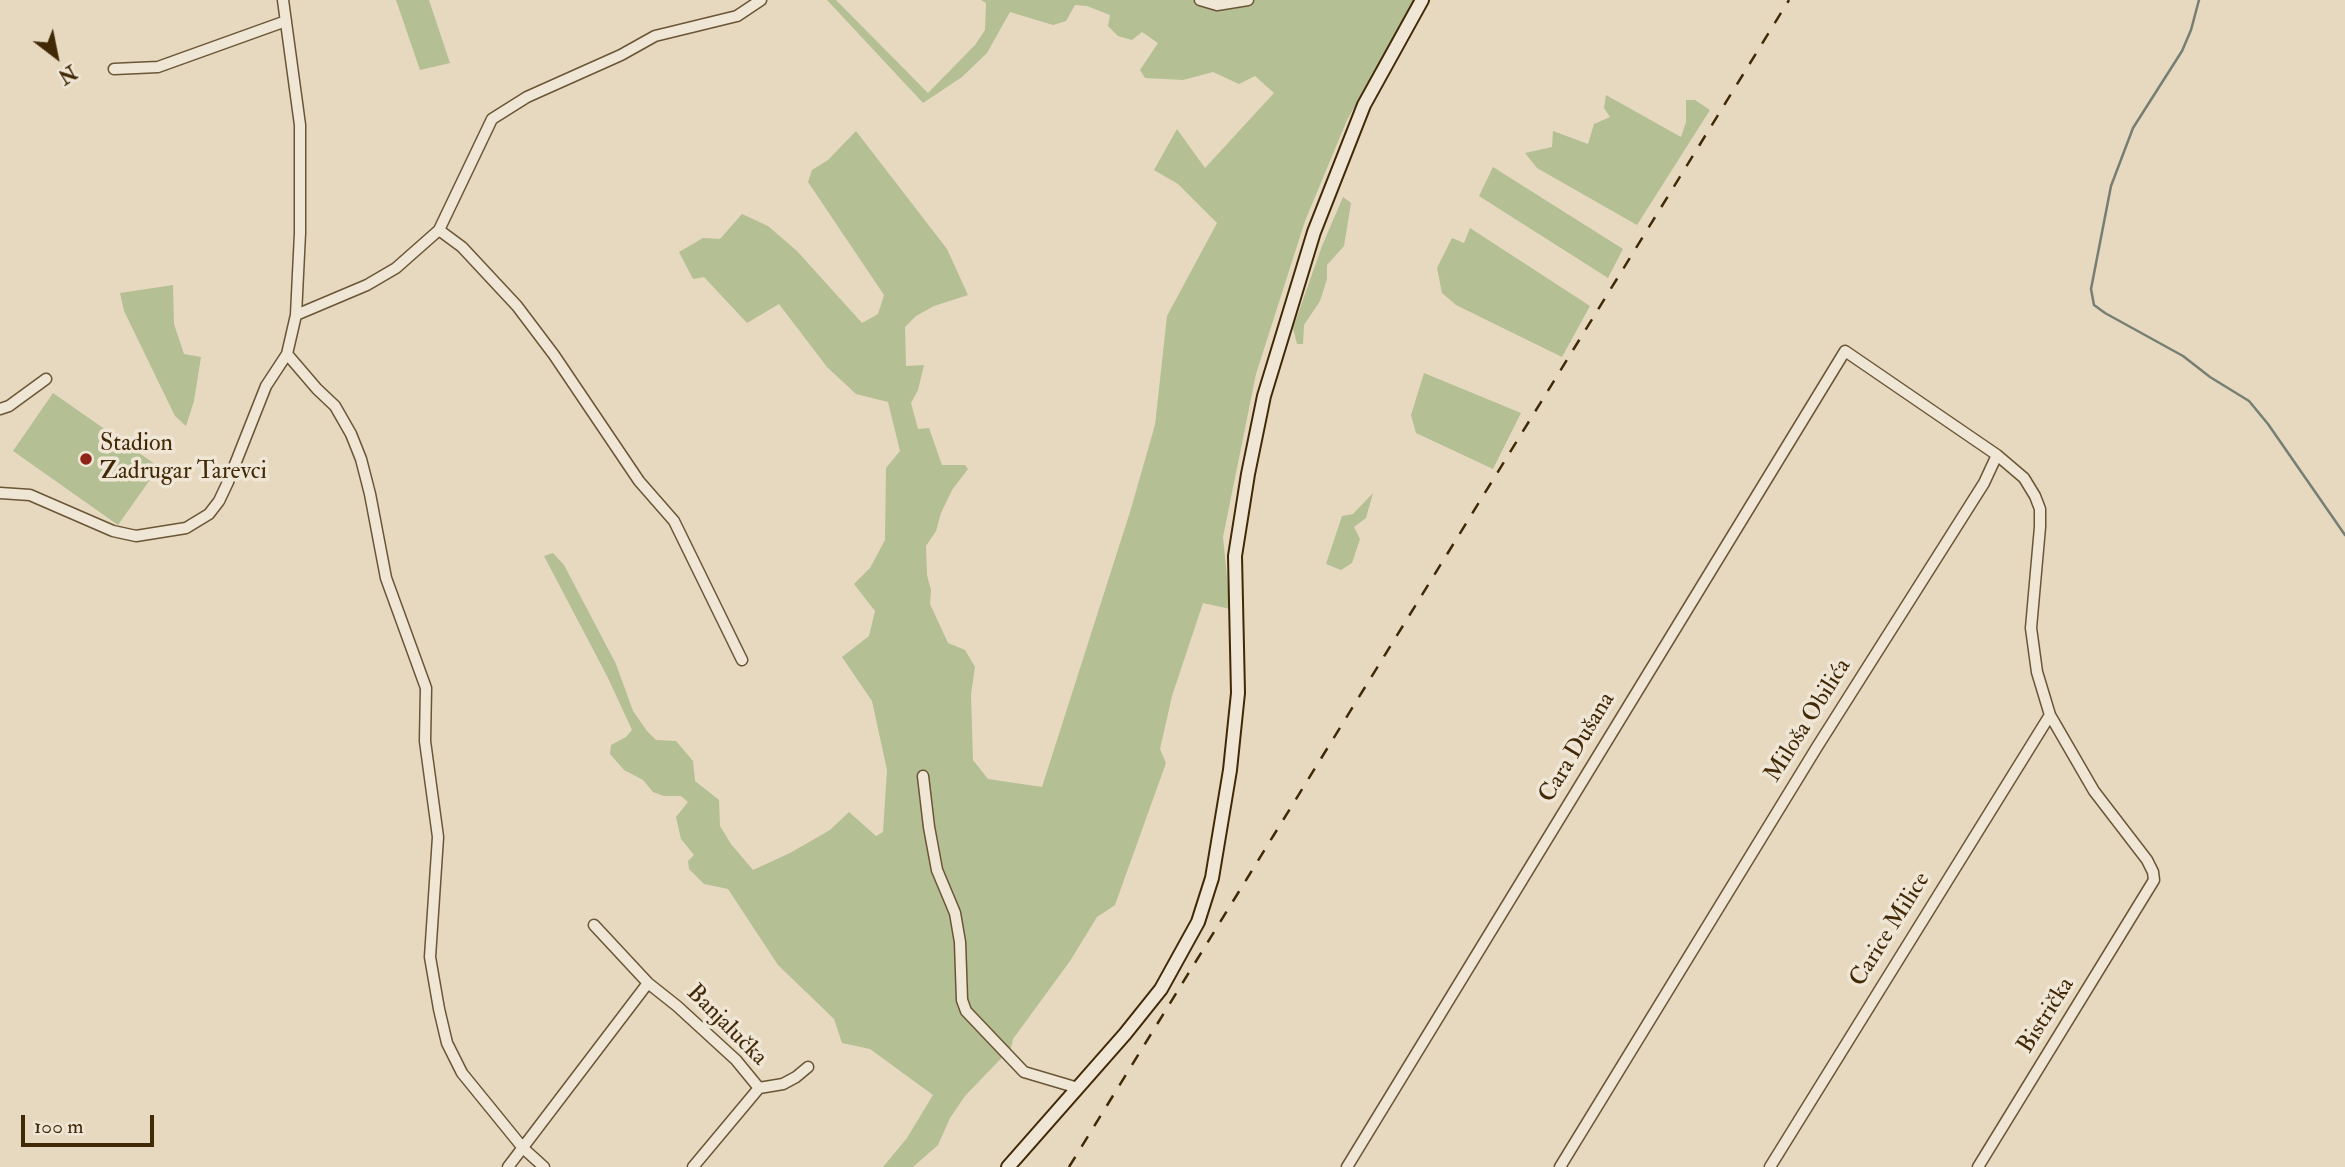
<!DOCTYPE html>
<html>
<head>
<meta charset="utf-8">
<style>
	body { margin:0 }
	#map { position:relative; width:2345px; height:1167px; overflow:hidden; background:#e6d9c0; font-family:"IM FELL Double Pica",serif }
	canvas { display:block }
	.north { position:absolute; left:21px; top:21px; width:70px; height:70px; -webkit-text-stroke:5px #efe6d6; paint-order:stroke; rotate:148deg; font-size:19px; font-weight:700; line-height:28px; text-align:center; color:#412906 }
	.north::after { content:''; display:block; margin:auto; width:24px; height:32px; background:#412906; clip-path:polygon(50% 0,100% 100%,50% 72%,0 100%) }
	.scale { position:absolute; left:21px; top:1115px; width:133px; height:32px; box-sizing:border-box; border:4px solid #412906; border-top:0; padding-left:9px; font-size:21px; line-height:24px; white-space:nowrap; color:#412906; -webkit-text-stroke:5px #efe6d6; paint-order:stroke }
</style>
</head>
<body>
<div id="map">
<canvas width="2345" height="1167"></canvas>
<div class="north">N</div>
<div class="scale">100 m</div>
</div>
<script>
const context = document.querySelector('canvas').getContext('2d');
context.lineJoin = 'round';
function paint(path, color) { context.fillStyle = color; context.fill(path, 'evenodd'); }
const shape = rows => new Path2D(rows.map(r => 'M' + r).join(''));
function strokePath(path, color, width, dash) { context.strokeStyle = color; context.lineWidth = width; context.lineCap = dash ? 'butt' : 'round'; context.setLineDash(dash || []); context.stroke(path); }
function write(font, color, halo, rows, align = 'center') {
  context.font = font + ' "IM FELL Double Pica",serif'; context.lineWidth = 7; context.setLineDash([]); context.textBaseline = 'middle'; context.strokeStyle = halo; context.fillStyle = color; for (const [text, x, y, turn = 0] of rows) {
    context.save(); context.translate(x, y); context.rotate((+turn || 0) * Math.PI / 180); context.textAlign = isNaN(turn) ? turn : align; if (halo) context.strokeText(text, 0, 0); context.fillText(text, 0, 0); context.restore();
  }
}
const green = shape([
	[396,0,429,0,450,63,420,70],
	[827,0,836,0,928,93,975,45,985,30,986,3,981,0,1416,0,1347,120,1305,221,1256,374,1223,537,1230,609,1203,603,1172,696,1160,749,1166,763,1115,905,1097,917,1070,961,1013,1039,1011,1048,965,1096,950,1118,938,1145,913,1167,883,1167,907,1138,933,1095,870,1049,842,1043,834,1019,778,965,728,889,704,884,689,869,688,861,694,855,681,839,676,817,688,802,681,796,664,796,653,792,643,780,624,770,610,754,611,745,626,737,632,730,608,678,544,556,553,553,564,565,616,664,633,711,647,731,656,740,676,741,693,761,695,781,719,800,720,826,731,844,753,870,790,853,830,830,849,812,876,836,883,832,887,770,872,701,842,657,869,636,875,611,854,584,870,568,885,540,886,468,900,451,888,402,856,394,827,367,779,304,747,323,704,277,693,279,679,252,703,238,720,239,742,214,768,226,797,251,862,323,878,314,884,295,808,182,812,170,828,160,856,131,947,249,968,295,934,306,916,316,905,327,906,366,924,365,918,390,911,403,918,429,929,428,942,465,965,465,968,469,952,490,941,513,936,531,926,546,927,575,931,590,930,604,948,643,965,650,975,667,971,694,973,760,988,779,1042,787,1130,512,1155,425,1167,316,1217,223,1178,184,1154,170,1177,129,1205,168,1274,93,1255,76,1239,84,1213,72,1183,80,1145,78,1140,70,1158,43,1142,32,1132,40,1118,36,1108,26,1110,15,1087,6,1075,5,1066,21,1053,25,1010,12,987,53,962,77,923,103],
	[1606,95,1681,137,1686,122,1686,100,1695,100,1710,110,1637,225,1537,168,1525,153,1552,147,1553,131,1588,144,1594,124,1610,117,1604,108],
	[1493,167,1623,249,1608,278,1479,196],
	[1343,197,1351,203,1344,246,1327,265,1327,279,1320,301,1304,325,1303,344,1297,344,1293,328,1322,246],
	[1470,228,1590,306,1562,357,1456,305,1442,293,1437,268,1452,238,1464,243],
	[173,285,174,324,184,354,201,357,194,401,186,426,175,416,124,311,120,293],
	[1424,373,1521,413,1493,469,1416,433,1411,415],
	[53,393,159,467,118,525,13,451],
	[1373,493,1366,518,1354,527,1360,539,1352,563,1341,570,1326,564,1342,516,1353,514]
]);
const stream = shape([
	[2199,0,2191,30,2182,51,2133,128,2111,186,2091,289,2094,305,2105,313,2183,356,2210,377,2249,401,2268,424,2345,535]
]);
const minor = shape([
	[283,0,300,125,300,233,296,315],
	[1200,0,1217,5,1248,0],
	[114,69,158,67,286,21],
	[439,230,462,247,517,306,554,355,639,481,674,521,742,660],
	[287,354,317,389,335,406,351,434,361,459,370,494,386,578,426,688,425,741,438,837,430,957,439,1009,447,1043,462,1073,523,1148,544,1167],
	[0,409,9,406,46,379],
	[0,493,30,495,113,531,136,536,186,528,209,514,219,501,228,482,266,386,287,354,296,315,367,285,396,268,439,230,492,119,527,97,621,55,655,36,737,16,761,0],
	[923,776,929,827,937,870,955,913,960,942,962,1000,966,1011,1024,1072,1078,1088],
	[594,925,648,983,677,1006,736,1060,759,1088,693,1167],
	[759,1088,783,1084,796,1077,808,1067],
	[508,1167,648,983],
	[1347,1167,1845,351,1997,455,1984,483,1817,747,1560,1167],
	[1770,1167,2050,715],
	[1978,1167,2154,880,2153,872,2147,860,2094,791,2050,715,2037,672,2031,628,2040,527,2040,509,2035,496,2024,478,1997,455]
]);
const secondary = shape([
	[1008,1167,1125,1034,1161,989,1198,922,1212,878,1230,770,1238,693,1235,556,1248,474,1264,396,1314,232,1364,105,1422,0]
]);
const rail = shape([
	[1069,1167,1789,0]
]);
const markers = [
	[86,459,7,"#8f2418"]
];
const poiNames = [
	["Stadion",100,445],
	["Zadrugar Tarevci",100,473]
];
const streetNames = [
	["Miloša Obilića",1809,721,-58],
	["Cara Dušana",1578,748,-59],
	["Carice Milice",1891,930,-58],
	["Bistrička",2047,1016,-58],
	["Banjalučka",726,1026,45]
];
paint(green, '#b4bf93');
strokePath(stream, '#767f72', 2.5);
strokePath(minor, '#6a5534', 13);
strokePath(secondary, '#412906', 16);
strokePath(minor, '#efe6d6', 10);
strokePath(secondary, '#efe6d6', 12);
strokePath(rail, '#412906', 2.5, [12, 12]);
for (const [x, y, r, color] of markers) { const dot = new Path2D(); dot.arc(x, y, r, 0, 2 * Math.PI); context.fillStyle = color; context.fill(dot); strokePath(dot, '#efe6d6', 2.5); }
write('24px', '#412906', '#efe6d6', poiNames, 'left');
write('24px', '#412906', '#efe6d6', streetNames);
</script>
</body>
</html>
